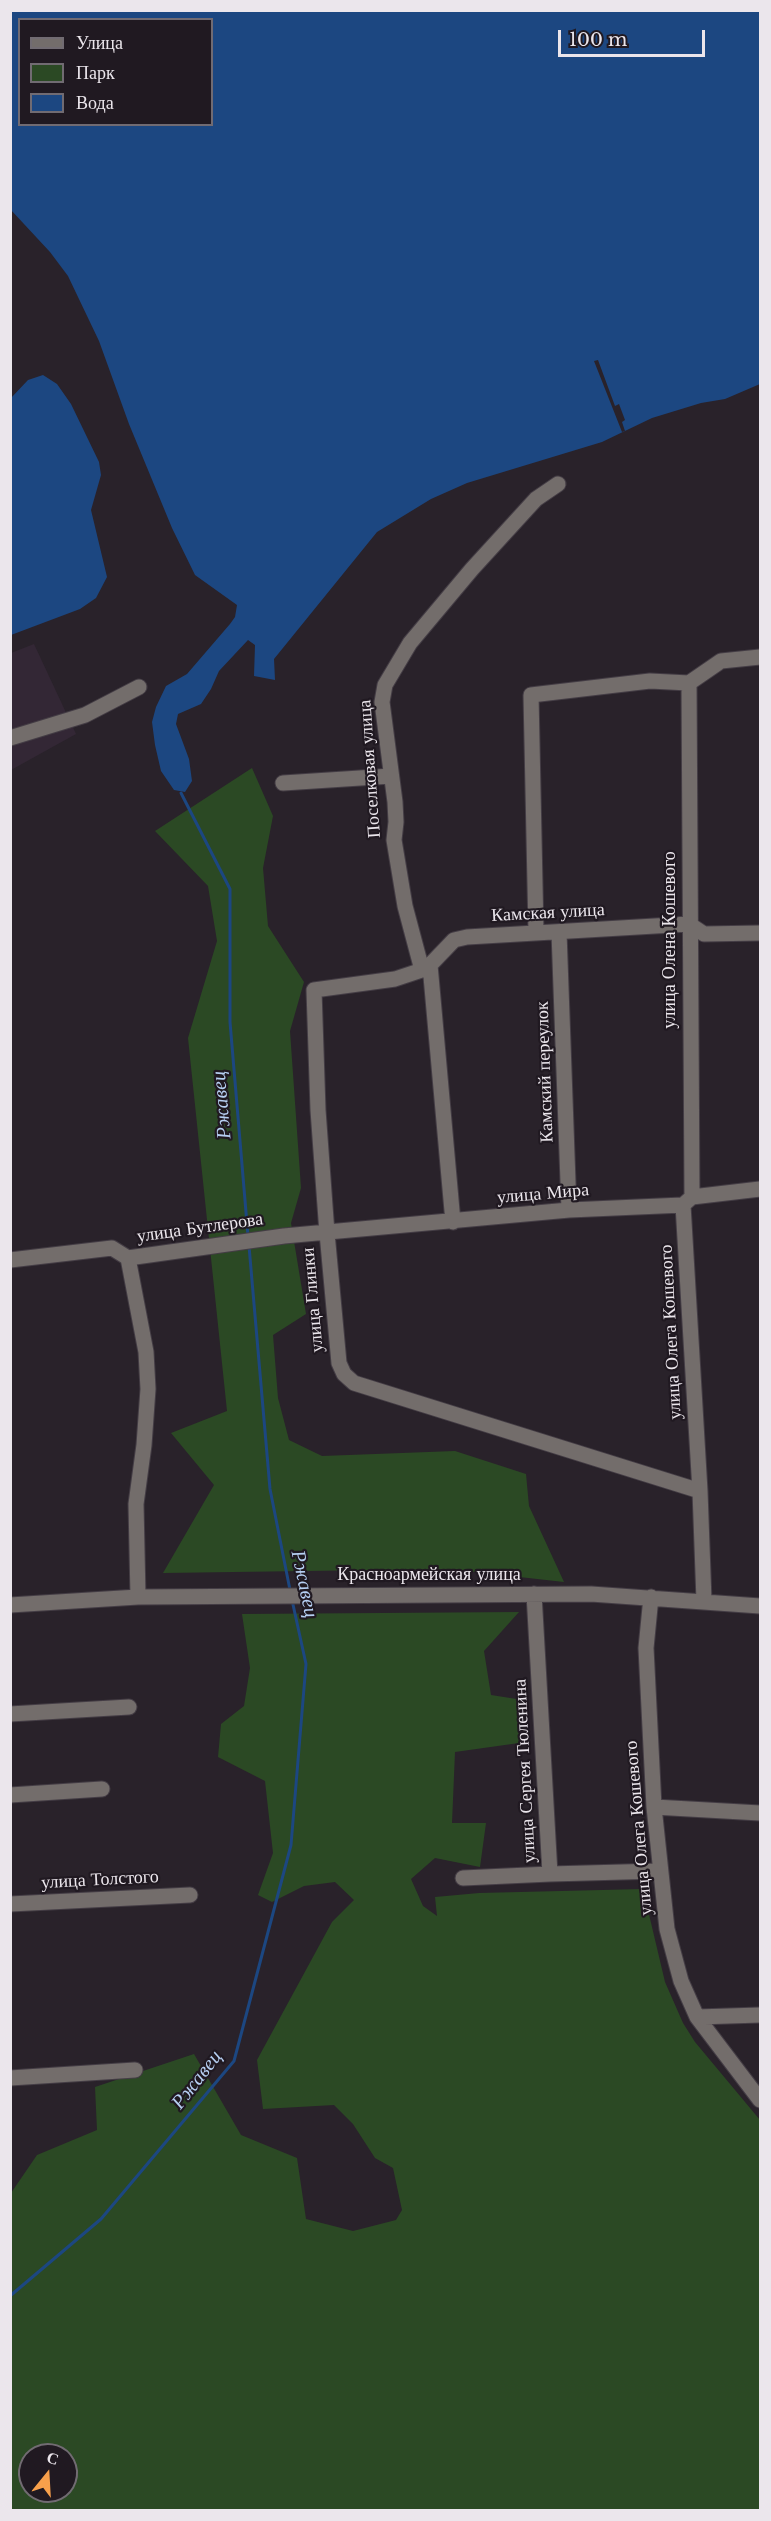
<!DOCTYPE html>
<html>
<head>
<meta charset="utf-8">
<style>
	body { margin:0 }
	#map { position:relative; width:771px; height:2521px; overflow:hidden; background:#29222a; font-family:"Libre Baskerville",serif }
	canvas { display:block }
	.frame { position:absolute; inset:0; border:12px solid #ebe6ec; pointer-events:none }
	.legend { position:absolute; left:18px; top:18px; width:195px; height:108px; box-sizing:border-box; background:#201921; border:2px solid #716b72; margin:0; padding:8px 10px; list-style:none; font-size:18px; color:#ebe6ec }
	.legend li { display:flex; align-items:center; gap:12px; height:30px }
	.legend b { width:30px; border:2px solid #716b72 }
	.north { position:absolute; left:18px; top:2443px; width:60px; height:60px; box-sizing:border-box; background:#201921; border:2px solid #716b72; border-radius:50%; rotate:18deg; font-size:16px; font-weight:700; line-height:24px; text-align:center; color:#ebe6ec }
	.north::after { content:''; display:block; margin:auto; width:21px; height:27px; background:#f8a04b; clip-path:polygon(50% 0,100% 100%,50% 72%,0 100%) }
	.scale { position:absolute; left:558px; top:30px; width:147px; height:27px; box-sizing:border-box; border:3px solid #ebe6ec; border-top:0; padding-left:8px; font-size:18px; line-height:21px; white-space:nowrap; color:#ebe6ec; -webkit-text-stroke:4px #201921; paint-order:stroke }
</style>
</head>
<body>
<div id="map">
<canvas width="771" height="2521"></canvas>
<div class="frame"></div>
<ul class="legend">
<li><b style="height:8px;background:#736d6b"></b>Улица</li>
<li><b style="height:16px;background:#2b4924"></b>Парк</li>
<li><b style="height:16px;background:#1c4781"></b>Вода</li>
</ul>
<div class="north">С</div>
<div class="scale">100 m</div>
</div>
<script>
const context = document.querySelector('canvas').getContext('2d');
context.lineJoin = 'round';
function paint(path, color) { context.fillStyle = color; context.fill(path, 'evenodd'); }
const shape = rows => new Path2D(rows.map(r => 'M' + r).join(''));
function strokePath(path, color, width, dash) { context.strokeStyle = color; context.lineWidth = width; context.lineCap = dash ? 'butt' : 'round'; context.setLineDash(dash || []); context.stroke(path); }
function write(font, color, halo, rows, align = 'center') {
  context.font = font + ' "Libre Baskerville",serif'; context.lineWidth = 4.5; context.setLineDash([]); context.textBaseline = 'middle'; context.strokeStyle = halo; context.fillStyle = color; for (const [text, x, y, turn = 0] of rows) {
    context.save(); context.translate(x, y); context.rotate((+turn || 0) * Math.PI / 180); context.textAlign = isNaN(turn) ? turn : align; if (halo) context.strokeText(text, 0, 0); context.fillText(text, 0, 0); context.restore();
  }
}
const industrial = shape([
	[34,644,76,734,11,770,11,653]
]);
const green = shape([
	[252,768,273,816,263,868,268,926,304,982,290,1031,301,1188,291,1223,306,1314,273,1335,278,1398,289,1440,322,1456,455,1451,526,1474,529,1506,564,1582,448,1569,163,1573,214,1485,171,1433,227,1411,188,1038,217,941,208,886,155,831],
	[519,1612,484,1651,491,1695,523,1700,519,1743,455,1752,452,1823,486,1823,480,1867,435,1858,411,1879,423,1906,437,1916,435,1897,479,1893,643,1889,665,1982,683,2023,695,2042,760,2120,760,2510,11,2510,11,2193,37,2155,97,2130,95,2087,194,2054,241,2135,297,2158,306,2219,353,2231,396,2220,402,2210,393,2168,375,2158,353,2124,334,2105,263,2109,257,2060,332,1922,354,1900,335,1882,304,1886,272,1902,258,1895,273,1853,265,1781,218,1757,221,1724,244,1706,250,1668,242,1614],
	[30,2455,66,2455,66,2491,30,2491]
]);
const water = shape([
	[10,11,760,11,760,384,725,399,701,403,652,418,602,442,467,483,431,499,377,532,274,659,275,680,254,676,255,645,248,640,219,671,211,689,201,704,178,714,176,724,189,759,192,781,185,792,174,790,161,771,155,745,152,722,156,707,166,686,187,674,230,624,235,617,237,605,195,575,172,528,129,424,99,341,78,297,68,276,50,252,11,210],
	[20,20,212,20,212,124,20,124],
	[43,375,57,384,71,404,99,462,101,475,91,510,107,577,96,598,80,609,11,635,11,398,28,380]
]);
const pier = shape([
	[598,360,615,406,619,404,625,420,622,422,625,431,622,432,594,361]
]);
const stream = shape([
	[181,793,230,889,230,1022,248,1236],
	[249,1246,270,1489,290,1590],
	[10,2296,101,2219,234,2061,291,1845,306,1664,292,1600]
]);
const minor = shape([
	[689,683,692,1197],
	[10,738,85,715,139,687],
	[283,783,391,776],
	[536,932,531,695,650,681,689,683,721,661,760,657],
	[559,932,569,1210],
	[430,965,453,1222],
	[422,970,405,906,394,840,396,822,395,802,382,702,385,685,410,643,472,569,536,499,558,484],
	[683,1205,700,1491,704,1601],
	[128,1258,146,1352,148,1389,144,1445,136,1504,138,1597],
	[10,1260,112,1248,128,1258,284,1236,569,1210,683,1205,692,1197,760,1189],
	[700,1491,354,1383,344,1374,339,1363,327,1233,318,1110,314,990,395,979,422,970,430,965,454,940,467,937,689,924,704,934,760,933],
	[534,1594,550,1874,659,1871],
	[651,1597,646,1648,654,1807,667,1929,681,1981,697,2017,760,2100],
	[10,1605,138,1597,591,1594,760,1606],
	[10,1714,129,1707],
	[10,1795,102,1789],
	[654,1807,760,1813],
	[463,1878,550,1874],
	[10,1904,190,1895],
	[697,2017,760,2015],
	[10,2078,135,2070]
]);
const streetNames = [
	["Поселковая улица",370,769,-94],
	["Камская улица",548,913,-3],
	["улица Олена Кошевого",670,940,-90],
	["Камский переулок",545,1072,-92],
	["улица Мира",543,1194,-5],
	["улица Бутлерова",200,1228,-8],
	["улица Глинки",313,1300,-95],
	["улица Олега Кошевого",671,1332,-93],
	["Красноармейская улица",429,1575],
	["улица Сергея Тюленина",525,1771,-93],
	["улица Олега Кошевого",639,1828,-95],
	["улица Толстого",100,1880,-3]
];
const waterNames = [
	["Ржавец",222,1105,-95],
	["Ржавец",304,1584,78],
	["Ржавец",197,2080,-52]
];
paint(industrial, '#332735');
paint(green, '#2b4924');
paint(water, '#1c4781');
paint(pier, '#29222a');
strokePath(stream, '#1c4781', 3);
strokePath(minor, '#443d45', 17);
strokePath(minor, '#736d6b', 15);
write('18px', '#ebe6ec', '#201921', streetNames);
write('italic 20px', '#b6cff2', '#201921', waterNames);
</script>
</body>
</html>
